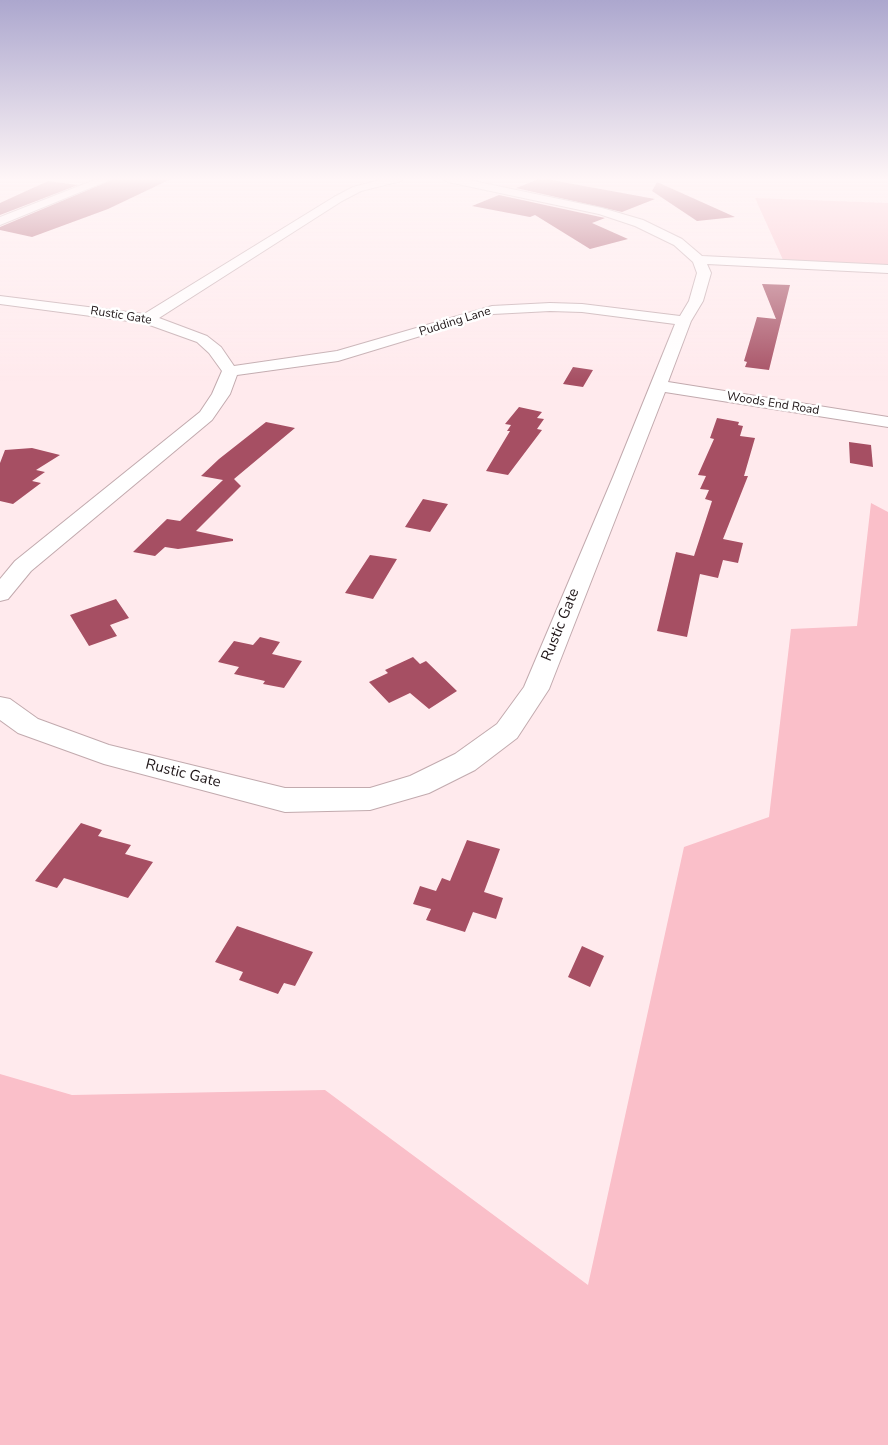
<!DOCTYPE html>
<html>
<head>
<meta charset="utf-8">
<style>
	body { margin:0 }
	canvas { display:block; background:#ffeaed }
</style>
</head>
<body>
<canvas width="888" height="1445"></canvas>
<script>
const context = document.querySelector('canvas').getContext('2d');
context.lineJoin = 'round';
function paint(path, color) { context.fillStyle = color; context.fill(path, 'evenodd'); }
const shape = rows => new Path2D(rows.map(r => 'M' + r).join(''));
function strokePath(path, color, width, dash) { context.strokeStyle = color; context.lineWidth = width; context.lineCap = dash ? 'butt' : 'round'; context.setLineDash(dash || []); context.stroke(path); }
function write(font, color, halo, rows, align = 'center') {
  context.font = font + ' "Nunito Sans",sans-serif'; context.lineWidth = 5; context.setLineDash([]); context.textBaseline = 'middle'; context.strokeStyle = halo; context.fillStyle = color; for (const [text, x, y, turn = 0] of rows) {
    context.save(); context.translate(x, y); context.rotate((+turn || 0) * Math.PI / 180); context.textAlign = isNaN(turn) ? turn : align; if (halo) context.strokeText(text, 0, 0); context.fillText(text, 0, 0); context.restore();
  }
}
const green = shape([
	[755,198,888,203,888,267,784,262],
	[871,503,888,512,888,1445,0,1445,0,1074,72,1095,325,1090,588,1285,684,847,769,817,791,629,857,626]
]);
const building = shape([
	[114,179,171,179,108,209,32,237,0,230,0,227],
	[539,179,546,179,655,199,622,212,516,188],
	[48,181,78,185,0,215,0,203],
	[657,182,735,217,697,221,652,191],
	[499,195,605,218,592,223,628,239,590,249,535,215,530,217,472,206],
	[762,284,790,285,769,370,745,367,747,362,744,361,757,317,776,319],
	[573,367,593,370,583,387,563,384],
	[519,407,542,412,537,418,544,419,537,429,542,430,508,475,486,471,510,431,507,431,511,425,505,424],
	[717,418,739,422,738,425,743,426,740,436,755,438,744,476,748,476,723,539,743,543,738,563,723,560,718,578,700,574,687,637,657,631,676,552,694,556,712,501,705,499,709,490,700,489,706,476,698,475,714,439,710,438],
	[266,422,295,428,234,479,241,486,196,531,233,539,233,541,178,549,165,547,155,556,133,552,167,519,180,521,223,480,201,476,219,459],
	[849,442,871,445,873,467,850,463],
	[32,448,60,455,36,470,45,472,32,481,41,483,13,504,0,501,0,463,5,450],
	[423,499,448,504,430,532,405,527],
	[370,555,397,559,373,599,345,593],
	[116,599,129,618,110,625,117,636,89,646,70,615],
	[260,637,280,642,272,654,302,661,284,688,263,684,265,681,234,674,239,667,218,662,234,641,253,645],
	[413,657,420,664,426,661,457,691,429,709,410,693,389,703,369,682,388,673,385,670],
	[81,823,102,830,98,836,131,845,125,854,153,862,128,898,64,878,57,888,35,881],
	[467,840,500,849,484,892,503,898,496,919,473,912,465,932,426,920,431,909,413,904,420,886,436,891,442,878,450,881],
	[237,926,313,952,295,986,284,983,278,994,239,980,243,972,215,962],
	[582,946,604,956,590,987,568,977]
]);
const minor = shape([
	[97,179,112,179,0,225,0,217,97,179],
	[384,179,402,179,401,181,361,191,342,201,159,318,207,336,221,347,234,366,337,351,492,306,550,303,582,304,680,316,689,301,697,273,693,262,674,245,635,226,599,214,448,182,443,179,464,179,602,208,643,220,682,239,702,256,888,265,888,273,707,264,711,273,703,301,691,321,668,382,888,417,888,427,665,392,549,689,517,738,475,770,429,793,370,810,285,812,104,764,18,733,0,720,0,697,10,699,38,719,109,745,285,788,370,788,410,776,455,754,497,724,524,687,613,477,675,324,582,312,550,311,493,314,338,361,237,375,230,394,212,420,31,571,8,599,0,601,0,579,15,561,200,412,212,394,222,371,209,353,197,342,144,323,0,304,0,296,144,314,334,197,353,187,384,179]
]);
const farStreetnames = [
	["Rustic Gate",121,316,9],
	["Pudding Lane",455,322,-17],
	["Woods End Road",773,404,9]
];
const streetNames = [
	["Rustic Gate",561,625,-68],
	["Rustic Gate",183,774,14]
];
paint(green, '#fabfc9');
paint(building, '#a64f63');
strokePath(minor, '#c2aaae', 2);
paint(minor, '#fff');
const sky = context.createLinearGradient(0, 0, 0, 381);
sky.addColorStop(0, '#aca7ce');
sky.addColorStop(0.47, '#fff6f7');
sky.addColorStop(1, '#fff6f700');
context.fillStyle = sky;
context.fillRect(0, 0, 888, 381);
write('12px', '#1d1416', '#fff', farStreetnames);
write('15px', '#1d1416', '#fff', streetNames);
</script>
</body>
</html>
